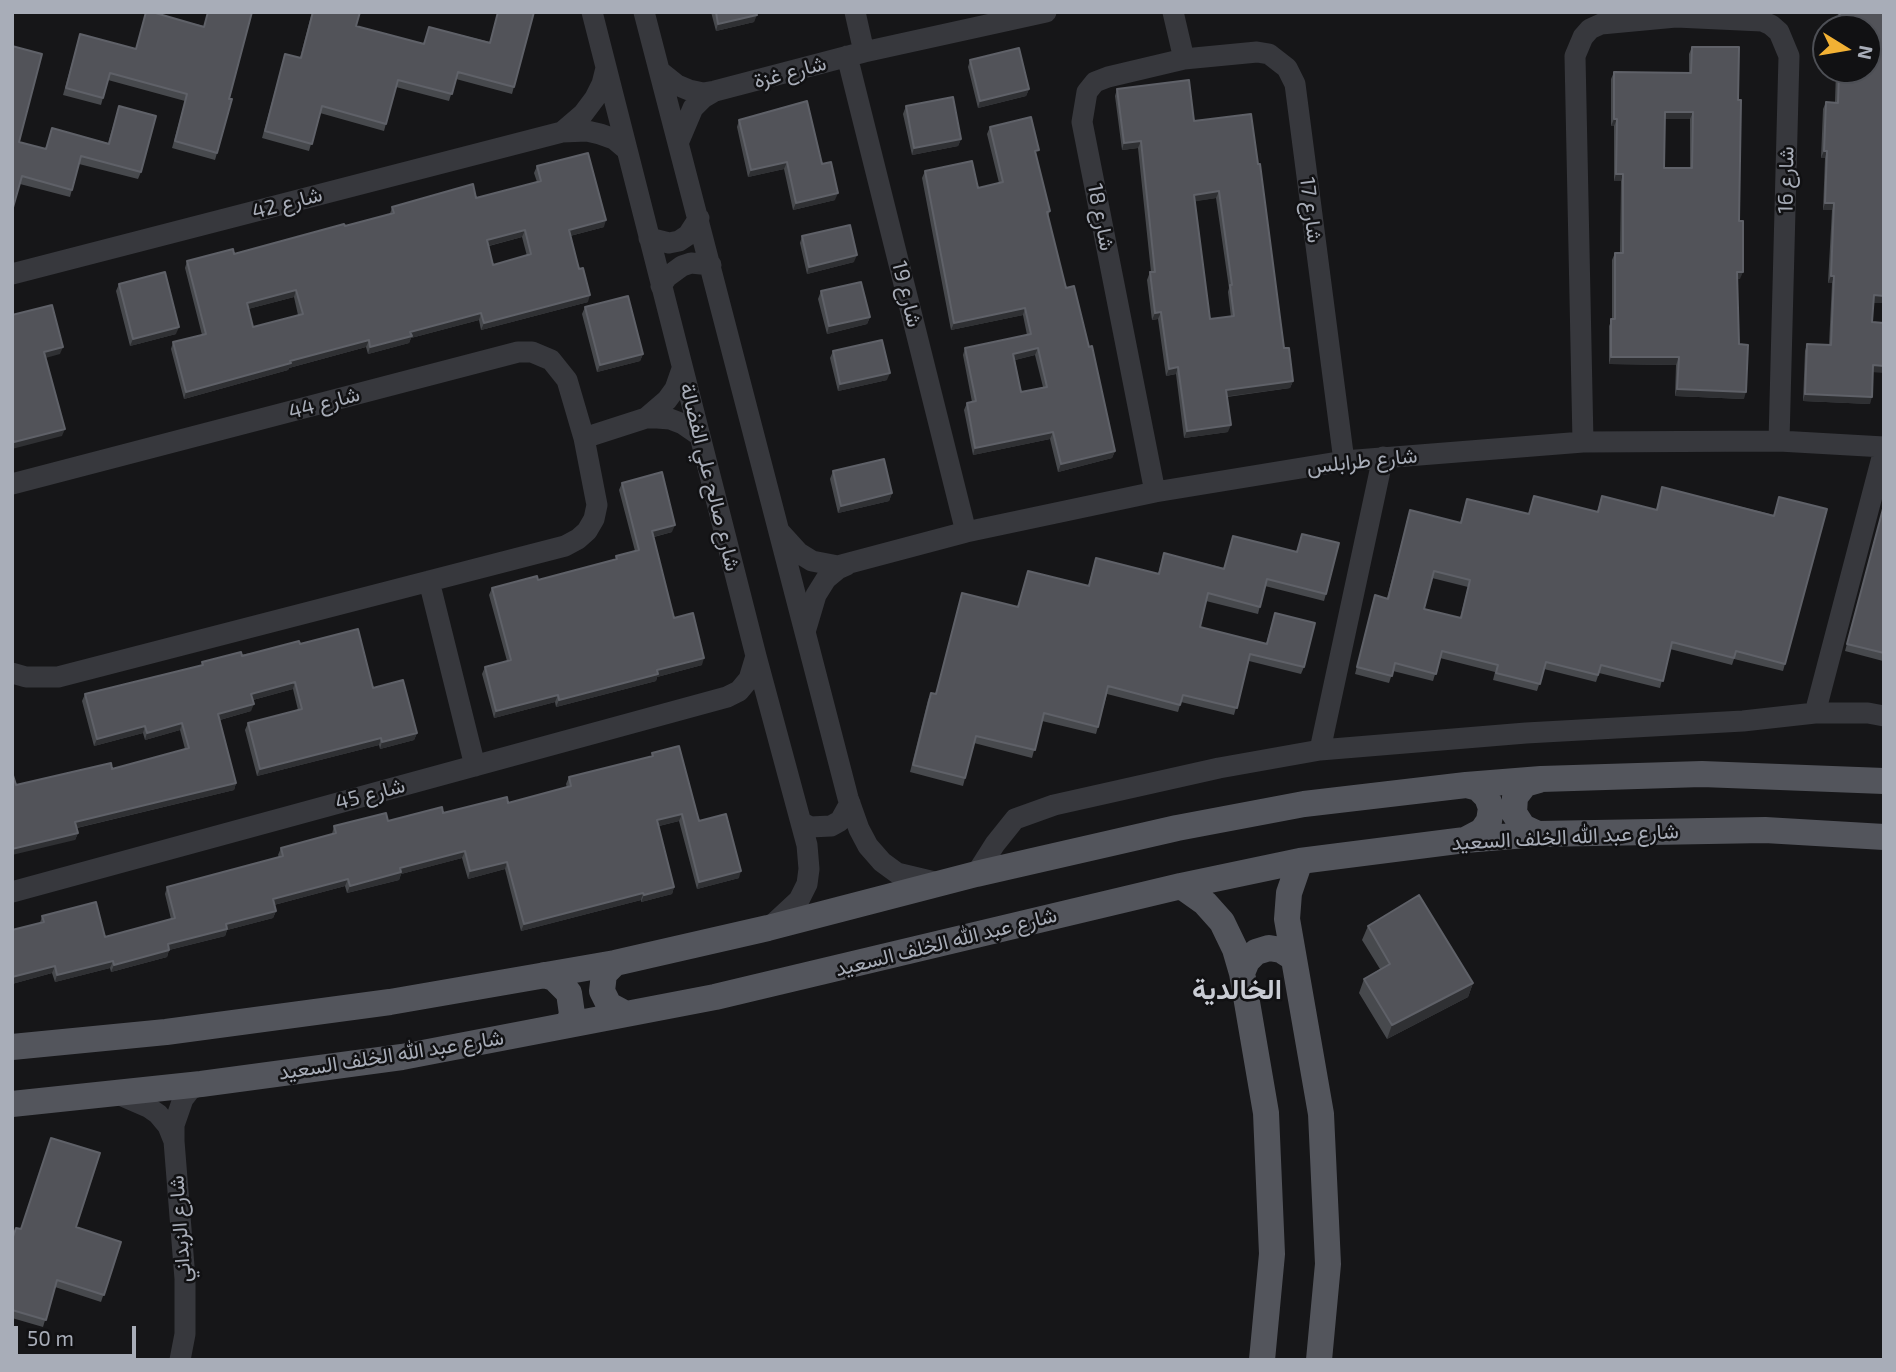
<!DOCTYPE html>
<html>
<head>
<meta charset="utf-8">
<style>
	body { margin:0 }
	#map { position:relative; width:1896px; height:1372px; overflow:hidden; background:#161618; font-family:"Exo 2",sans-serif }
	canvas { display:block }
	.frame { position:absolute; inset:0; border:14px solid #a8adb8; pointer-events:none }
	.north { position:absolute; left:1812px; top:14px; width:70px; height:70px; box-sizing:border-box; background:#111113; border:2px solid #4d4f55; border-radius:50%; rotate:101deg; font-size:19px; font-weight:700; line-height:28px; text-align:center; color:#a8adb8 }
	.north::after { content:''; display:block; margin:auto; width:24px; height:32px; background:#f2b134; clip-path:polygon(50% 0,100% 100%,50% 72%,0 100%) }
	.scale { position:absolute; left:14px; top:1326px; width:122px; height:32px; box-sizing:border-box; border:4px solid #a8adb8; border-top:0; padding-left:9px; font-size:21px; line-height:24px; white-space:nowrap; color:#a8adb8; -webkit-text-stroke:5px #111113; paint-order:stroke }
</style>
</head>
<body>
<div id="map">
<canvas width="1896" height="1372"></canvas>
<div class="frame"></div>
<div class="north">N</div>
<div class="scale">50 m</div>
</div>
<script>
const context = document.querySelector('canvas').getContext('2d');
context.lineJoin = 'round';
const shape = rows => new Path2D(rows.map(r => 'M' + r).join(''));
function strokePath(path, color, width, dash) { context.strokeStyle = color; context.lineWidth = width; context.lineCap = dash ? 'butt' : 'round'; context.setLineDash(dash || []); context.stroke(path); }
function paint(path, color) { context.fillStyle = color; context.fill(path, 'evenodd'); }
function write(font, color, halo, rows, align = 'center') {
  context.font = font + ' "Exo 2",Vazirmatn,sans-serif'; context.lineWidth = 5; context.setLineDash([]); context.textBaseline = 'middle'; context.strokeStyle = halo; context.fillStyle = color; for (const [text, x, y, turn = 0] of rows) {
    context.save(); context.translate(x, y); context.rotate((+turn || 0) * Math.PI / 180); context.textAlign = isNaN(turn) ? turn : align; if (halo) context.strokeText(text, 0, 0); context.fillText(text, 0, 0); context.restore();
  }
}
const minor = shape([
	[592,12,756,656,807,845,809,869,807,884,799,900,770,927],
	[644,12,805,632,848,798,859,829,868,846,882,862,897,873,939,883],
	[855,12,864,52],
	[1173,12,1184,59],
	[847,56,966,532],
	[662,73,677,85,689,90,703,93,715,91,864,52,1046,12],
	[562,132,583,114,595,98,602,84,606,68],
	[679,141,693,108,703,98,715,91],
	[649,238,669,243,679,241,688,235,699,218],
	[12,274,562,132,587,131,600,134,614,139,627,150],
	[661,286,667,277,682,266,691,263,711,265],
	[646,418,667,400,675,389,682,369],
	[584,438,646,418,657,418,670,419,683,424,699,435],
	[1583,442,1575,56,1583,37,1590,29,1601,24,1676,17,1762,21,1771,25,1779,32,1789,56,1779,441],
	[12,484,518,352,532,352,551,360,567,380,584,438,597,505,594,519,587,531,578,539,565,546,58,677,26,677,12,673],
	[1155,492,1082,122,1087,92,1095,82,1108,77,1184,59,1257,52,1269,54,1287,68,1295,84,1344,461],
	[779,531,799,553,812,561,838,566,966,532,1155,492,1344,461,1583,442,1779,441,1884,447],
	[429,581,475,766],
	[805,632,816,595,826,579,838,569,847,565],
	[1815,713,1884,450],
	[1320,750,1383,457],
	[801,822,810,827,831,826,840,821,850,803],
	[976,874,995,844,1015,819,1054,805,1219,768,1320,750,1526,733,1743,721,1815,713,1868,713,1884,716],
	[12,892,727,697,739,691,749,679,756,656],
	[118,1094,148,1107,158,1114,168,1126,174,1141],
	[180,1360,185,1334,185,1279,174,1141,174,1125,183,1099,190,1090,201,1084]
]);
const major = shape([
	[1538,834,1523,827,1514,813,1515,797,1525,784,1539,780],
	[1465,840,1482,831,1489,821,1491,808,1487,797,1478,788,1466,785],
	[1300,861,1289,893,1287,919,1321,1114,1328,1264,1319,1360],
	[1181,886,1205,903,1222,922,1235,949,1242,973,1266,1113,1272,1254,1262,1360],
	[615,963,604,974,602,991,609,1005,624,1013],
	[1242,973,1247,961,1256,952,1269,948,1281,950,1292,957],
	[544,975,554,978,569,993,572,1014,568,1024],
	[12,1047,166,1032,390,1002,615,963,768,928,976,874,1177,828,1304,804,1466,785,1541,779,1702,774,1884,781],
	[12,1104,201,1084,402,1057,715,997,1181,886,1300,861,1465,840,1538,834,1765,830,1884,837]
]);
const wall = shape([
	[146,12,204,26,208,12,252,12,229,99,217,153,215,160,172,148,185,101,108,80,101,105,63,95,80,34,136,49],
	[312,12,360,12,356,26,424,44,429,27,490,42,498,12,534,12,512,94,456,79,449,101,396,87,384,131,320,113,309,151,262,138,285,54,300,58],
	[711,12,756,12,754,22,716,31],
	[1838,12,1884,12,1872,322,1873,372,1870,404,1803,401,1805,351,1807,344,1829,345,1832,283,1828,283,1832,210,1823,210,1825,158,1821,158,1823,109,1826,102,1835,102,1836,70,1868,70,1868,28,1837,28],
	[1692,47,1739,221,1740,279,1737,279,1739,344,1744,399,1675,396,1676,365,1609,364,1609,326,1612,319,1612,260,1615,253,1620,253,1621,181,1614,181,1614,126,1611,126,1611,79,1614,72,1689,73,1689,54],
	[1665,119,1690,119,1690,168,1664,168],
	[970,60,1029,89,1026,96,978,108,968,67],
	[1117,89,1194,121,1284,348,1293,381,1290,388,1227,397,1228,432,1184,438,1176,374,1166,376,1158,319,1152,320,1147,280,1150,272,1151,272,1138,148,1122,150,1115,96],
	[1216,198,1229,288,1228,292,1231,317,1210,319,1195,201],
	[119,106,141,172,138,179,79,164,70,197,20,184,19,142,46,149,52,128,108,143],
	[906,106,961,139,958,146,912,155,903,114],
	[739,120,822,164,835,200,793,210,784,169,748,177,737,127],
	[990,127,1037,158,1050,211,1048,216,1066,288,1115,451,1112,458,1058,472,1050,439,973,455,964,410,967,403,972,402,963,355,965,348,1027,335,1023,315,951,330,922,178,925,171,978,188,999,183,987,134],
	[1035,355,1043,387,1021,392,1015,360],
	[537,166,604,227,570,236,588,302,481,330,479,320,411,338,409,343,368,354,366,347,289,368,288,370,184,399,171,349,173,342,202,335,185,268,187,261,234,254,390,214,392,207,476,198,537,182,534,173],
	[522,237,527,256,493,265,489,246],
	[294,297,298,315,253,327,248,309],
	[802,236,854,262,807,274,800,243],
	[119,284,176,334,130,346,116,291],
	[821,291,870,317,867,324,827,334,818,299],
	[585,307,643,354,640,361,597,372,582,314],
	[833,351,887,380,838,391,830,358],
	[833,471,892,493,889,501,838,513,830,479],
	[622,483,672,532,654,537,674,618,702,665,657,677,656,681,556,707,555,702,494,718,482,674,485,667,507,661,489,595,492,588,538,580,615,560,616,556,635,551,619,490],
	[1662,487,1774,515,1779,497,1785,664,1783,671,1734,659,1732,665,1670,649,1660,688,1599,673,1596,682,1544,669,1537,691,1493,680,1495,672,1440,658,1433,681,1393,671,1389,683,1355,674,1375,595,1387,598,1410,510,1460,523,1467,499,1529,514,1534,496,1597,512,1602,496,1656,510],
	[1432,578,1468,587,1460,618,1424,609],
	[1884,504,1884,659,1883,661,1845,651],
	[1302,534,1326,594,1324,601,1265,586,1258,614,1206,601,1200,627,1266,644,1275,613,1304,667,1301,674,1249,661,1234,715,1181,702,1178,712,1107,694,1096,734,1042,721,1032,758,974,743,963,786,910,772,928,700,931,693,936,694,962,593,1018,607,1028,571,1088,586,1096,558,1158,574,1164,553,1224,568,1233,536,1297,552],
	[300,644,373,688,417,733,414,740,380,749,379,745,257,776,245,730,248,723,298,710,293,689,253,700,251,711,220,720,236,783,234,790,77,828,78,833,75,840,16,785,112,769,185,749,180,730,145,740,143,733,94,746,82,701,85,694,201,666,202,662],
	[652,753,739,878,697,889,679,821,659,826,674,887,672,894,641,902,641,900,521,931,505,869,468,879,462,858,401,874,399,880,347,893,345,886,274,905,276,911,273,918,227,930,225,936,169,950,167,957,111,972,110,968,55,982,52,973,12,984,12,930,40,923,42,916,105,937,171,919,165,894,167,887,279,857,278,855,281,848,332,834,334,826,388,821,508,803,567,788,566,784,569,777,651,757],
	[1368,926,1473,983,1468,997,1387,1039,1359,993,1364,979,1380,969,1362,940],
	[76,1227,121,1242,101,1302,55,1287,43,1327,12,1318,12,1238,21,1229]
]);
const shadedWall = shape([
	[757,15,754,22,716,31,718,24],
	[1029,89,1026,96,978,108,980,101],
	[1665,112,1693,112,1690,119,1662,119],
	[1614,119,1617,119,1614,126,1611,126],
	[961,139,958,146,912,155,914,148],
	[1141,141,1138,148,1122,150,1124,143],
	[1824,151,1827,151,1825,158,1821,158],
	[787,162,784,169,748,177,751,170],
	[1616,174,1623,174,1621,181,1614,181],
	[1219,191,1216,198,1192,202,1194,195],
	[838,193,835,200,793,210,796,203],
	[1825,203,1834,203,1832,210,1823,210],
	[606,220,604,227,566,237,569,230],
	[525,230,522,237,484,247,487,240],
	[857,255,854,262,807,274,809,267],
	[1737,272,1743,272,1740,279,1735,279],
	[1831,276,1834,276,1832,283,1828,283],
	[296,290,294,297,244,310,247,303],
	[590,295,588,302,481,330,484,323],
	[1874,295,1884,296,1884,303,1871,303],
	[1025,308,1023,315,951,330,954,323],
	[1161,312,1158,319,1152,320,1155,313],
	[481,313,479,320,411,338,409,343,368,354,370,347,410,332],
	[870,317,867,324,827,334,829,326],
	[179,327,176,334,130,346,133,339],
	[369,340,366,347,289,368,288,370,184,399,186,392,290,361],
	[63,347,60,354,42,359,44,352],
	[1038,348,1035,355,1011,361,1013,354],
	[643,354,640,361,597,372,600,365],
	[1611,357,1679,357,1676,365,1609,364],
	[1873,365,1884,366,1884,373,1871,372],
	[1178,367,1176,374,1166,376,1169,369],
	[890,373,887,380,838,391,840,384],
	[1293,381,1290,388,1223,397,1226,390],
	[1677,389,1746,392,1744,399,1675,396],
	[1805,394,1872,397,1870,404,1803,401],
	[1231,425,1228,432,1184,438,1187,431],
	[65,429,62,436,12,449,14,442],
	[1053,432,1050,439,973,455,975,448],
	[1115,451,1112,458,1058,472,1061,464],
	[892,493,889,501,838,513,841,506],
	[675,525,672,532,649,538,652,531],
	[704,658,702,665,657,677,656,681,556,707,559,700,657,670],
	[295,682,293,689,249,701,251,694],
	[558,695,555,702,494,718,496,711],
	[254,704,251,711,216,721,218,714],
	[182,723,180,730,145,740,147,733],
	[145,726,143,733,94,746,97,739],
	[417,733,414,740,380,749,382,742],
	[381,738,379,745,257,776,260,769],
	[236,783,234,790,72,829,75,822],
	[682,814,679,821,655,827,657,820],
	[78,833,75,840,12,855,12,849],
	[465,851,462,858,401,874,399,880,347,893,350,886,400,868],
	[507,862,505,869,468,879,470,871],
	[741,871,739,878,697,889,699,882],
	[348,879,345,886,270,906,273,899],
	[674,887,672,894,641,902,644,895],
	[643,893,641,900,521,931,524,924],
	[276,911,273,918,227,930,225,936,169,950,167,957,111,972,114,965,168,944,226,924],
	[113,961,110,968,55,982,57,975],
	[55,966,52,973,12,984,12,977],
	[1473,983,1468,997,1387,1039,1392,1025]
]);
const building = shape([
	[146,12,152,12,204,27,208,12,252,12,229,99,232,99,217,153,175,141,187,94,110,73,103,98,66,88,80,34,136,49,146,12],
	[313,12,360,12,356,26,424,44,429,27,490,43,498,12,534,12,514,87,458,72,452,94,398,80,386,124,322,106,312,144,265,131,285,54,301,58,313,12],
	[716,12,756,12,757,15,718,24,716,12],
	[1840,12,1884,12,1884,296,1874,295,1872,322,1884,323,1884,366,1873,365,1872,397,1805,394,1807,344,1831,345,1834,276,1831,276,1834,203,1825,203,1827,151,1824,151,1826,102,1838,103,1839,70,1868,70,1868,28,1840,28,1840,12],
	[12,46,42,54,19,142,46,149,52,128,109,144,119,106,156,116,141,172,81,156,72,190,22,176,12,211,12,46],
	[1692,47,1739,47,1738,100,1741,100,1739,221,1743,221,1743,272,1737,272,1739,344,1748,345,1746,392,1677,389,1679,357,1611,357,1611,319,1615,319,1615,253,1623,253,1623,174,1616,174,1617,119,1614,119,1614,72,1691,73,1692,47],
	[1665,112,1693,112,1692,168,1664,168,1665,112],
	[1019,48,1029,89,980,101,970,60,1019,48],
	[1189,80,1194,121,1251,114,1258,164,1260,164,1284,348,1289,348,1293,381,1226,390,1231,425,1187,431,1178,367,1169,369,1161,312,1155,313,1150,272,1155,272,1141,141,1124,143,1117,89,1189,80],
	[1219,191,1232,285,1230,285,1234,316,1210,319,1194,195,1219,191],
	[953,97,961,139,914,148,906,106,953,97],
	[807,101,822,164,831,162,838,193,796,203,787,162,751,170,739,120,807,101],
	[1031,117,1039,150,1035,151,1050,211,1047,212,1066,288,1074,286,1089,347,1092,346,1115,451,1061,464,1053,432,975,448,967,403,976,401,965,348,1031,334,1025,308,954,323,925,171,972,161,978,188,1003,182,990,127,1031,117],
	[1038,348,1047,387,1021,392,1013,354,1038,348],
	[588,153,606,220,569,230,579,269,583,268,590,295,484,323,481,313,410,332,412,336,370,347,369,340,290,361,291,363,186,392,173,342,206,334,187,261,233,249,234,254,344,224,345,226,394,213,392,207,473,184,476,198,541,181,537,166,588,153],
	[525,230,531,254,493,265,487,240,525,230],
	[296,290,303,314,253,327,247,303,296,290],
	[850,225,857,255,809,267,802,236,850,225],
	[165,272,179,327,133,339,119,284,165,272],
	[861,282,870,317,829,326,821,291,861,282],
	[628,296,643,354,600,365,585,307,628,296],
	[52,305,63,347,44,352,65,429,14,442,12,437,12,315,52,305],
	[882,340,890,373,840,384,833,351,882,340],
	[884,459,892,493,841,506,833,471,884,459],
	[662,472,675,525,652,531,674,618,693,613,704,658,657,670,658,674,559,700,558,695,496,711,485,667,511,660,492,588,537,576,538,580,617,559,616,556,639,550,622,483,662,472],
	[1662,487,1774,516,1779,497,1827,509,1785,664,1736,651,1734,658,1672,642,1663,681,1601,665,1598,675,1546,662,1540,684,1496,673,1498,665,1442,651,1436,674,1395,663,1392,676,1357,667,1375,595,1388,599,1410,510,1461,523,1467,499,1529,514,1534,496,1598,512,1602,496,1657,510,1662,487],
	[1434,571,1470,580,1461,618,1424,609,1434,571],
	[1884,505,1884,653,1847,644,1884,505],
	[1302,534,1339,543,1326,594,1267,579,1260,607,1208,593,1200,627,1267,644,1275,613,1315,623,1304,667,1250,654,1237,708,1183,695,1180,705,1108,686,1098,727,1044,713,1035,750,976,736,965,778,913,765,931,693,936,694,962,593,1018,607,1028,571,1089,586,1096,558,1159,574,1164,553,1224,569,1233,536,1297,552,1302,534],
	[358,629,373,688,403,680,417,733,382,742,381,738,260,769,248,723,302,709,295,682,251,694,254,704,218,714,236,783,75,822,78,833,12,849,12,772,16,785,111,763,112,769,189,748,182,723,147,733,145,726,97,739,85,694,203,665,202,662,241,652,242,656,299,641,300,644,358,629],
	[679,746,699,821,726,814,741,871,699,882,682,814,657,820,674,887,644,895,643,893,524,924,507,862,470,871,465,851,400,868,401,872,350,886,348,879,273,899,276,911,226,924,227,929,168,944,169,950,114,965,113,961,57,975,55,966,12,977,12,930,44,922,42,916,96,902,105,937,175,918,167,887,283,856,281,848,336,833,334,826,386,813,388,821,442,807,443,813,507,797,508,803,571,786,569,777,653,756,652,753,679,746],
	[1419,895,1473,983,1392,1025,1364,979,1390,964,1368,926,1419,895],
	[51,1138,100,1153,76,1227,121,1242,104,1295,57,1280,46,1320,12,1310,12,1240,16,1228,21,1229,51,1138]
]);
const streetNames = [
	["شارع غزة",790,72,-15],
	["شارع 16",1786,180,-89],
	["شارع 42",287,203,-15],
	["شارع 17",1311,210,83],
	["شارع 18",1101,217,79],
	["شارع 19",907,294,76],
	["شارع 44",324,403,-15],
	["شارع طرابلس",1362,461,-6],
	["شارع صالح علي الفضالة",710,477,76],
	["شارع 45",370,794,-15],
	["شارع عبد الله الخلف السعيد",1565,837,-3],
	["شارع عبد الله الخلف السعيد",946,942,-14],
	["شارع عبد الله الخلف السعيد",391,1055,-9],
	["شارع الزبداني",180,1229,-94]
];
const districtNames = [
	["الخالدية",1237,990]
];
strokePath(minor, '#37383d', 21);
strokePath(major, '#53555c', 26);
paint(wall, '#47494d');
paint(shadedWall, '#2f3033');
paint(building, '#525359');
strokePath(building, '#5f6168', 2);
write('21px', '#a8adb8', '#111113', streetNames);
write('bold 28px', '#c9ccd4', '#111113', districtNames);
</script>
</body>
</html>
